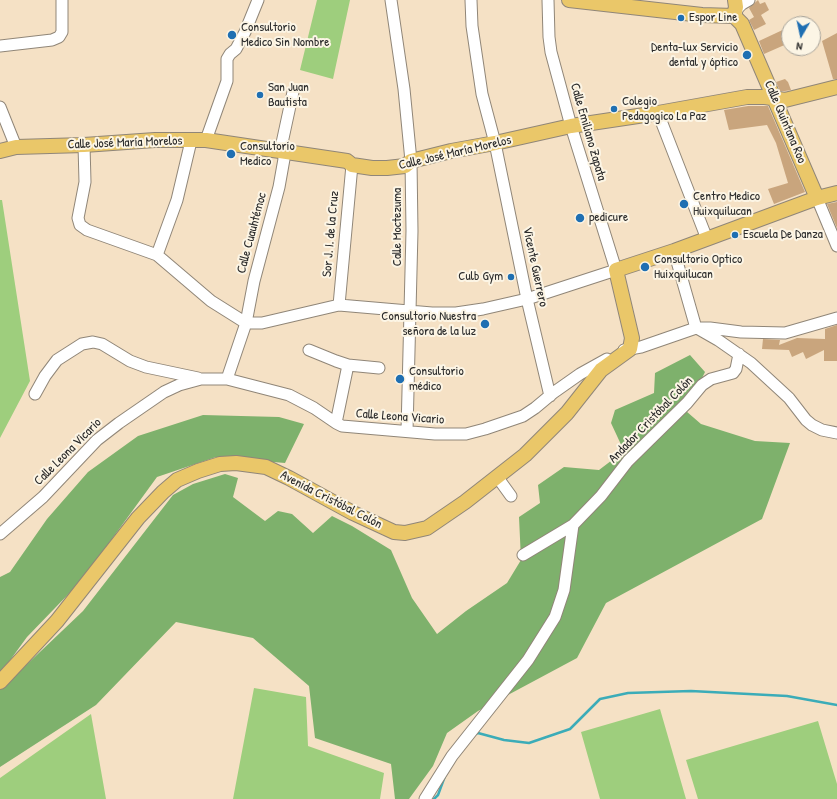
<!DOCTYPE html>
<html>
<head>
<meta charset="utf-8">
<style>
	body { margin:0 }
	#map { position:relative; width:837px; height:799px; overflow:hidden; background:#f5e1c5; font-family:"Patrick Hand",sans-serif }
	canvas { display:block }
	.north { position:absolute; left:781px; top:16px; width:40px; height:40px; box-sizing:border-box; background:#fcf5e5; border:1px solid #a8a49b; border-radius:50%; rotate:189deg; font-size:11px; font-weight:700; line-height:16px; text-align:center; color:#2b2b2b }
	.north::after { content:''; display:block; margin:auto; width:14px; height:18px; background:#1f6fb2; clip-path:polygon(50% 0,100% 100%,50% 72%,0 100%) }
</style>
</head>
<body>
<div id="map">
<canvas width="837" height="799"></canvas>
<div class="north">N</div>
</div>
<script>
const context = document.querySelector('canvas').getContext('2d');
context.lineJoin = 'round';
function paint(path, color) { context.fillStyle = color; context.fill(path, 'evenodd'); }
const shape = rows => new Path2D(rows.map(r => 'M' + r).join(''));
function strokePath(path, color, width, dash) { context.strokeStyle = color; context.lineWidth = width; context.lineCap = dash ? 'butt' : 'round'; context.setLineDash(dash || []); context.stroke(path); }
function write(font, color, halo, rows, align = 'center') {
  context.font = font + ' "Patrick Hand",sans-serif'; context.lineWidth = 4; context.setLineDash([]); context.textBaseline = 'middle'; context.strokeStyle = halo; context.fillStyle = color; for (const [text, x, y, turn = 0] of rows) {
    context.save(); context.translate(x, y); context.rotate((+turn || 0) * Math.PI / 180); context.textAlign = isNaN(turn) ? turn : align; if (halo) context.strokeText(text, 0, 0); context.fillText(text, 0, 0); context.restore();
  }
}
const green = shape([
	[317,0,350,0,333,79,300,70],
	[0,200,2,200,30,381,0,438],
	[254,688,306,697,308,746,384,773,380,799,233,799],
	[660,709,686,799,600,799,581,732],
	[91,714,106,799,0,799,0,778],
	[818,721,837,784,837,799,698,799,686,760]
]);
const forest = shape([
	[690,355,705,372,700,382,679,405,701,424,755,441,790,443,762,519,606,603,577,658,478,711,447,733,433,766,409,799,395,799,391,764,315,738,309,686,253,638,176,622,96,705,0,767,0,690,83,611,173,495,193,484,225,474,238,478,233,497,265,521,278,511,292,514,313,533,332,516,352,526,391,550,412,598,437,634,466,611,507,583,521,560,519,517,540,503,538,485,564,467,599,470,624,451,611,423,615,410,654,393,655,373],
	[203,415,279,417,304,424,285,463,216,457,157,477,82,580,27,637,0,674,0,577,10,572,47,519,88,472,138,436]
]);
const stream = shape([
	[474,735,478,733,504,740,529,743,570,729,600,699,628,693,691,691,787,696,837,705],
	[434,799,438,795,445,776]
]);
const building = shape([
	[758,0,760,4,765,2,769,10,761,15,766,24,754,30,749,20,754,17,749,8],
	[789,27,789,43,764,54,759,41],
	[837,33,837,79,833,79,822,41],
	[785,79,788,82,791,90,785,91,780,91,776,82],
	[748,106,768,106,805,192,774,204,768,189,788,183,776,143,767,125,729,130,724,110],
	[837,202,837,228,827,204],
	[837,325,837,361,824,361,824,350,806,359,803,352,792,357,789,350,762,349,763,339,780,340,779,345,797,338,825,339,825,329]
]);
const minor = shape([
	[391,0,404,89,411,161,412,231,407,431],
	[471,0,472,26,482,94,495,143,527,299,550,396],
	[735,15,738,8,742,4,749,0],
	[0,46,52,40,59,37,62,32,62,0],
	[0,107,16,147],
	[658,113,707,239],
	[206,140,227,81,227,59,230,54,236,49,245,32,258,0],
	[84,145,85,182,78,218,80,225,87,230,157,255,211,301,246,323,262,323,339,305,432,313,456,313,483,309,527,299,616,270,571,126,551,52,549,37,548,0],
	[817,198,837,246],
	[674,251,696,328],
	[157,255,177,200,191,141],
	[339,305,352,165],
	[697,328,718,340,751,363,789,398,806,420,812,425,822,430,837,433],
	[309,350,336,361,348,365,379,368],
	[624,350,641,347,696,328,710,328,741,332,785,333,837,318],
	[227,379,246,323,254,281,279,187,284,159,282,143,293,92],
	[35,394,45,376,57,360,82,344,93,342,102,344,130,361,146,367,198,378],
	[336,423,348,365],
	[498,478,511,496],
	[0,534,43,497,97,440,119,423,164,392,179,385,201,379,227,379,289,395,314,408,336,423,342,426,435,434,466,434,485,429,523,416,535,408,553,393,580,374,607,359],
	[523,555,573,525],
	[425,799,452,756,528,660,555,617,564,590,573,525,601,496,628,461,687,403,702,385,711,379,733,373,736,369,739,354]
]);
const major = shape([
	[569,0,702,15,734,16],
	[734,16,742,24,817,198],
	[734,16,736,7,735,0],
	[0,151,16,147,84,145,155,140,206,140,347,161,352,165,372,168,387,168,405,166,411,161,451,151,495,143,571,126,658,113,747,97,765,97,785,100,837,87],
	[0,682,57,621,138,518,163,492,177,480,198,471,220,464,236,463,266,467,289,478,353,513,394,532,405,533,427,528,465,502,525,455,567,413,601,370,630,349,632,338,616,270,674,251,817,198,837,193]
]);
const markers = [
	[681,18,4,"#1f6fb2"],
	[232,35,5,"#1f6fb2"],
	[747,55,5,"#1f6fb2"],
	[260,95,4,"#1f6fb2"],
	[614,109,4,"#1f6fb2"],
	[231,154,5,"#1f6fb2"],
	[684,204,5,"#1f6fb2"],
	[580,218,5,"#1f6fb2"],
	[735,235,4,"#1f6fb2"],
	[645,267,5,"#1f6fb2"],
	[511,277,4,"#1f6fb2"],
	[485,324,5,"#1f6fb2"],
	[400,379,5,"#1f6fb2"]
];
const poiNames = [
	["Espor Line",689,18],
	["Consultorio",241,28],
	["Medico Sin Nombre",241,43],
	["Denta-lux Servicio",738,48,"right"],
	["dental y óptico",738,63,"right"],
	["San Juan",268,88],
	["Bautista",268,103],
	["Colegio",622,102],
	["Pedagogico La Paz",622,117],
	["Consultorio",240,147],
	["Medico",240,162],
	["Centro Medico",693,197],
	["Huixquilucan",693,212],
	["pedicure",589,218],
	["Escuela De Danza",743,235],
	["Consultorio Optico",654,260],
	["Huixquilucan",654,275],
	["Culb Gym",503,277,"right"],
	["Consultorio Nuestra",476,317,"right"],
	["señora de la luz",476,332,"right"],
	["Consultorio",409,372],
	["médico",409,387]
];
const streetNames = [
	["Calle Quintana Roo",785,122,67],
	["Calle Emiliano Zapata",588,132,74],
	["Calle José María Morelos",125,143,-2],
	["Calle José María Morelos",455,153,-13],
	["Calle Moctezuma",398,227,-90],
	["Calle Cuauhtémoc",252,233,-75],
	["Sor J. I. de la Cruz",331,234,-85],
	["Vicente Guerrero",535,267,78],
	["Calle Leona Vicario",400,417,4],
	["Andador Cristóbal Colón",651,420,-46],
	["Calle Leona Vicario",68,452,-45],
	["Avenida Cristóbal Colón",331,500,27]
];
paint(green, '#9ece7d');
paint(forest, '#7eb16c');
strokePath(stream, '#3bacb8', 2.5);
paint(building, '#c9a57d');
strokePath(minor, '#908678', 13);
strokePath(major, '#908678', 16);
strokePath(minor, '#fff', 11);
strokePath(major, '#eac769', 14);
for (const [x, y, r, color] of markers) { const dot = new Path2D(); dot.arc(x, y, r, 0, 2 * Math.PI); context.fillStyle = color; context.fill(dot); strokePath(dot, '#fcf5e5', 1.5); }
write('13px', '#2b2b2b', '#fcf5e5', poiNames, 'left');
write('13px', '#2b2b2b', '#fcf5e5', streetNames);
</script>
</body>
</html>
